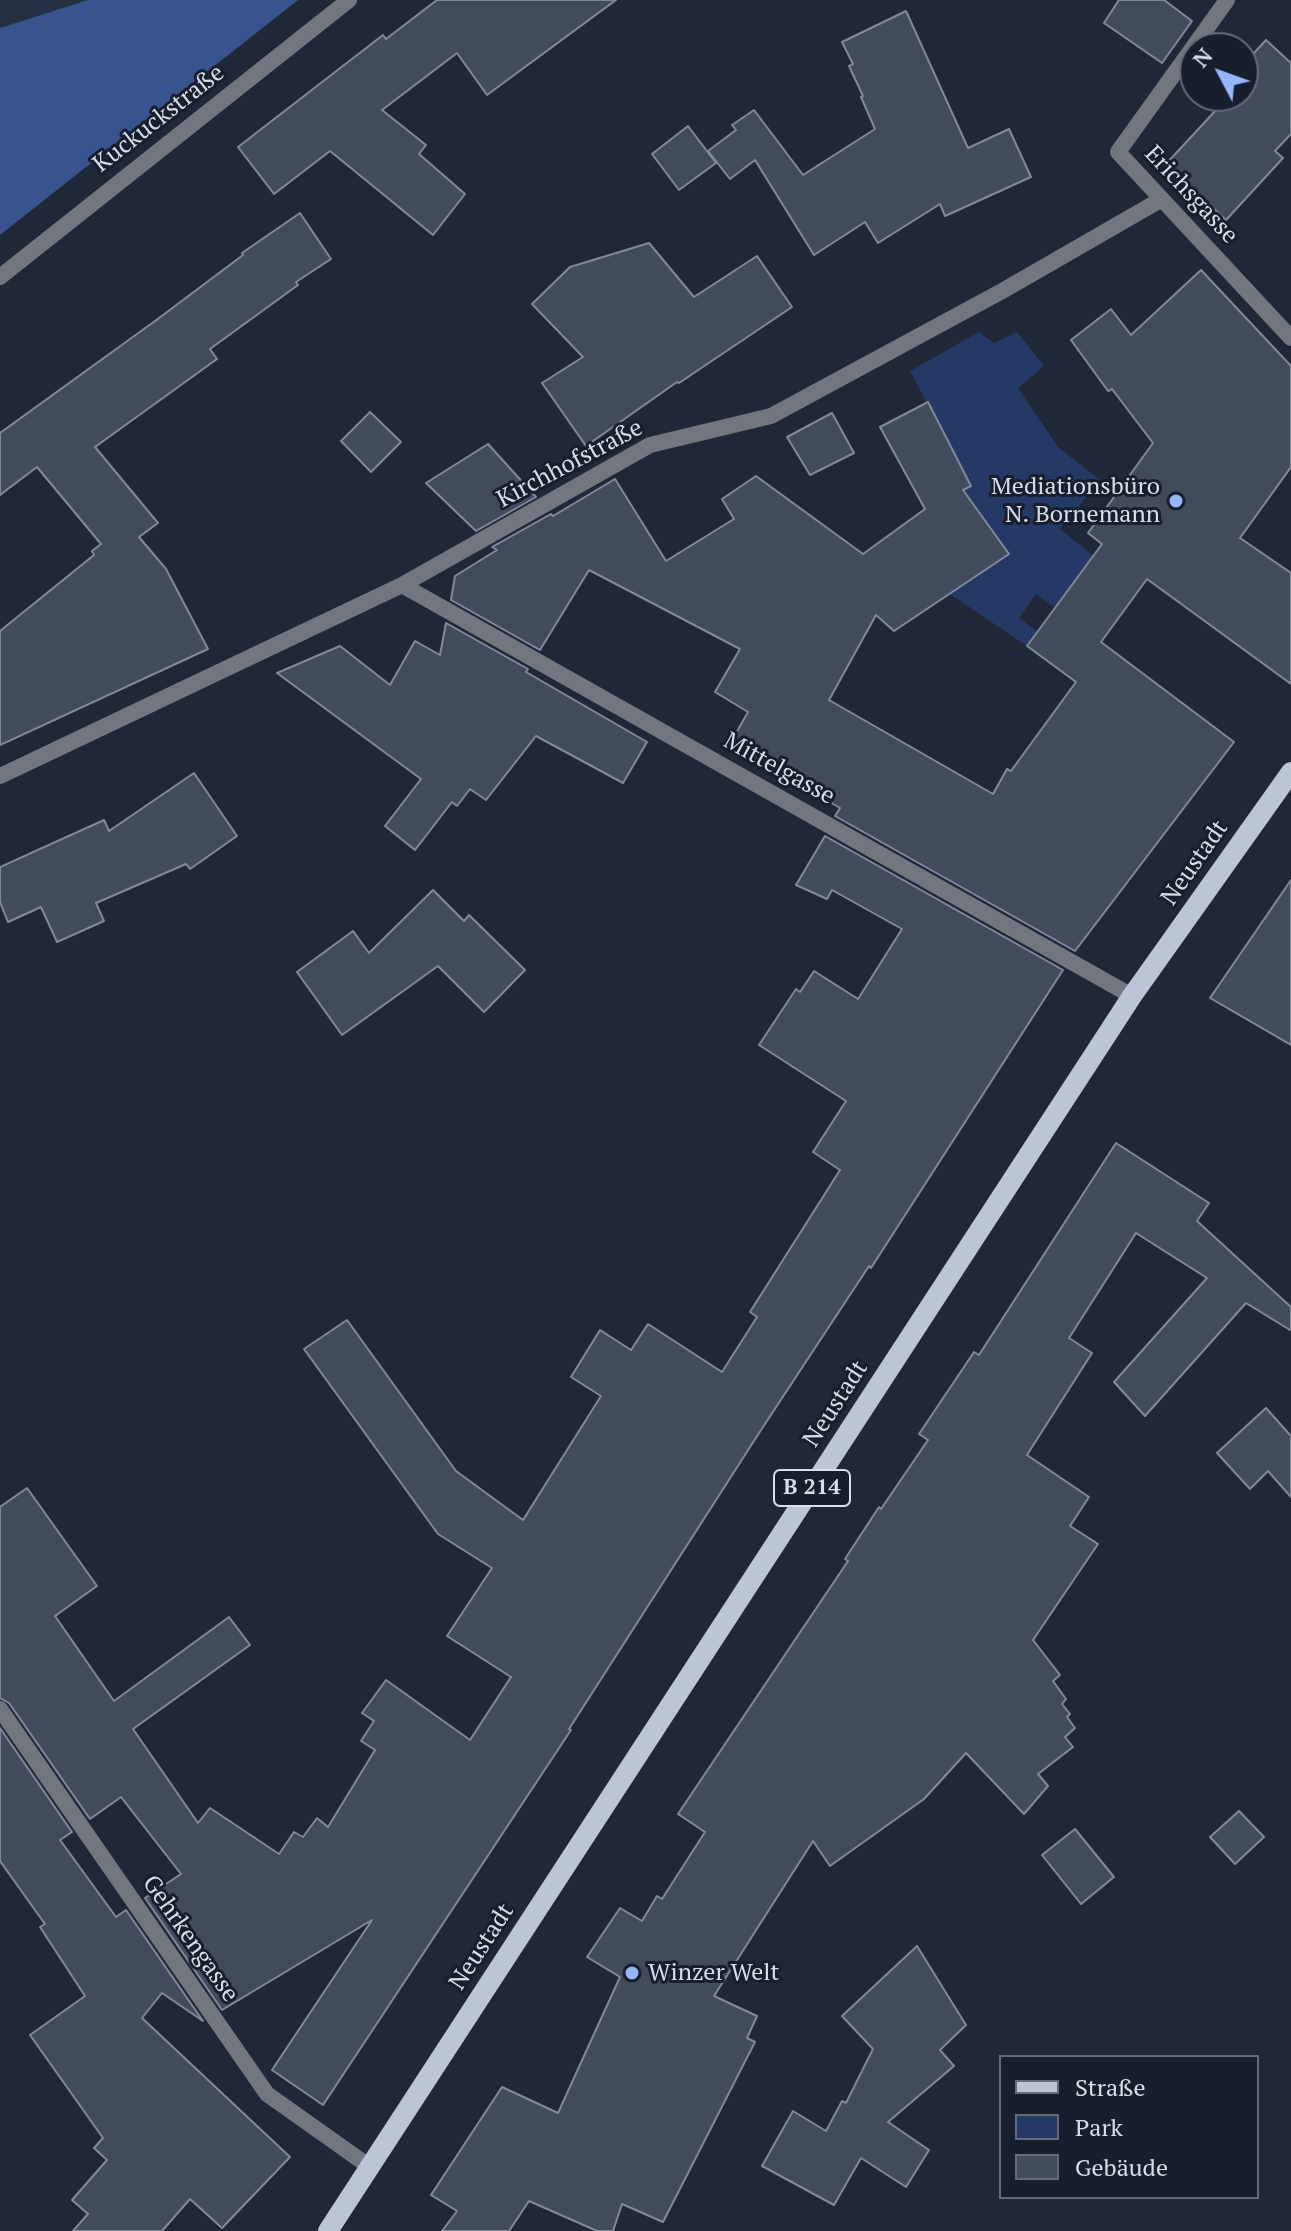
<!DOCTYPE html>
<html>
<head>
<meta charset="utf-8">
<style>
	body { margin:0 }
	#map { position:relative; width:1291px; height:2231px; overflow:hidden; background:#202837; font-family:"PT Serif",serif }
	canvas { display:block }
	.legend { position:absolute; left:999px; top:2055px; width:260px; height:144px; box-sizing:border-box; background:#171e2d; border:2px solid #646a77; margin:0; padding:10px 14px; list-style:none; font-size:24px; color:#d7dce7 }
	.legend li { display:flex; align-items:center; gap:16px; height:40px }
	.legend b { width:40px; border:2px solid #646a77 }
	.north { position:absolute; left:1179px; top:32px; width:80px; height:80px; box-sizing:border-box; background:#171e2d; border:2px solid #646a77; border-radius:50%; rotate:311deg; font-size:22px; font-weight:700; line-height:32px; text-align:center; color:#d7dce7 }
	.north::after { content:''; display:block; margin:auto; width:28px; height:36px; background:#96b6fd; clip-path:polygon(50% 0,100% 100%,50% 72%,0 100%) }
</style>
</head>
<body>
<div id="map">
<canvas width="1291" height="2231"></canvas>
<ul class="legend">
<li><b style="height:10px;background:#bcc5d6"></b>Straße</li>
<li><b style="height:22px;background:#253967"></b>Park</li>
<li><b style="height:22px;background:#424b5c"></b>Gebäude</li>
</ul>
<div class="north">N</div>
</div>
<script>
const context = document.querySelector('canvas').getContext('2d');
context.lineJoin = 'round';
function paint(path, color) { context.fillStyle = color; context.fill(path, 'evenodd'); }
const shape = rows => new Path2D(rows.map(r => 'M' + r).join(''));
function strokePath(path, color, width, dash) { context.strokeStyle = color; context.lineWidth = width; context.lineCap = dash ? 'butt' : 'round'; context.setLineDash(dash || []); context.stroke(path); }
function write(font, color, halo, rows, align = 'center') {
  context.font = font + ' "PT Serif",serif'; context.lineWidth = 6; context.setLineDash([]); context.textBaseline = 'middle'; context.strokeStyle = halo; context.fillStyle = color; for (const [text, x, y, turn = 0] of rows) {
    context.save(); context.translate(x, y); context.rotate((+turn || 0) * Math.PI / 180); context.textAlign = isNaN(turn) ? turn : align; if (halo) context.strokeText(text, 0, 0); context.fillText(text, 0, 0); context.restore();
  }
}
const built = shape([
	[0,0,88,0,0,28]
]);
const green = shape([
	[979,332,994,343,1017,332,1044,366,1018,388,1058,447,1100,480,1060,529,1111,570,1056,608,1036,594,1019,618,1038,632,1027,646,950,594,963,490,971,485,910,371]
]);
const forest = shape([
	[88,0,298,0,0,235,0,28]
]);
const building = shape([
	[437,0,616,0,487,95,457,53,382,110,426,145,419,154,465,194,433,235,330,151,274,194,238,147,383,35,386,39,437,0],
	[1119,0,1164,0,1192,21,1162,63,1104,23,1119,0],
	[906,11,968,148,1009,129,1031,177,945,216,940,204,878,243,865,222,814,255,755,160,730,179,708,151,736,130,732,125,754,110,803,175,875,129,861,97,863,96,849,66,853,64,842,42,906,11],
	[1266,40,1291,63,1291,134,1275,151,1283,158,1226,220,1166,164,1229,96,1243,96,1243,65,1266,40],
	[688,126,716,163,679,190,652,154,688,126],
	[300,213,331,259,296,282,298,285,210,349,217,359,95,447,158,523,139,537,166,569,208,649,0,745,0,631,94,555,92,551,101,544,37,467,0,495,0,433,155,321,243,255,242,253,300,213],
	[649,243,694,297,757,256,792,307,679,383,677,382,586,446,542,383,583,357,532,304,570,267,649,243],
	[1201,270,1291,366,1291,467,1240,538,1291,573,1291,684,1147,579,1101,642,1234,742,1075,951,835,816,840,808,730,744,748,712,715,692,740,649,589,570,540,650,451,600,455,576,497,550,492,547,551,514,553,516,615,479,666,561,734,519,722,499,756,476,863,554,925,509,880,427,928,402,971,486,963,490,1009,554,894,631,876,615,829,700,993,794,1007,769,1011,771,1076,682,1027,646,1102,544,1088,533,1153,443,1112,389,1108,391,1071,340,1111,309,1131,335,1201,270],
	[370,412,401,442,371,472,341,441,370,412],
	[832,413,854,453,810,475,787,437,832,413],
	[488,444,536,497,476,531,426,483,488,444],
	[446,623,528,669,526,672,647,742,623,783,536,736,486,800,470,789,457,806,452,802,415,850,385,826,421,779,277,673,340,646,390,685,415,641,440,655,446,623],
	[194,773,237,836,190,869,186,864,96,903,104,921,57,942,41,907,8,922,0,902,0,867,104,820,109,831,194,773],
	[825,836,1063,970,871,1268,869,1266,761,1430,569,1729,571,1730,323,2105,272,2070,372,1920,222,2010,145,1898,181,1874,121,1797,90,1819,9,1703,0,1698,0,1507,27,1488,97,1586,55,1616,114,1701,229,1617,250,1645,133,1729,198,1823,210,1808,279,1854,294,1832,303,1837,317,1818,328,1827,375,1750,361,1741,374,1721,362,1713,386,1680,470,1740,511,1677,447,1636,492,1568,438,1534,304,1349,347,1320,456,1471,523,1520,601,1396,571,1377,600,1330,631,1350,648,1324,722,1372,757,1317,750,1312,840,1170,813,1152,846,1101,759,1045,796,989,800,992,814,971,858,999,902,929,832,890,827,899,796,885,825,836],
	[1291,880,1291,1045,1210,998,1291,880],
	[433,890,464,921,469,915,525,970,484,1012,438,966,342,1035,297,972,353,931,369,953,433,890],
	[1116,1143,1209,1203,1197,1221,1291,1307,1291,1329,1290,1330,1246,1303,1145,1416,1114,1382,1207,1278,1136,1233,1069,1338,1092,1353,1027,1455,1089,1497,1070,1526,1098,1544,1033,1640,1060,1675,1053,1681,1066,1699,1062,1704,1070,1714,1067,1717,1075,1728,1065,1737,1073,1747,1038,1774,1048,1786,1024,1814,966,1753,924,1799,830,1866,813,1841,714,1996,757,2016,747,2038,755,2042,663,2222,622,2204,613,2231,597,2231,529,2201,509,2231,442,2231,457,2211,431,2195,502,2087,558,2113,620,1977,587,1957,620,1908,642,1921,657,1896,662,1899,705,1832,678,1814,848,1561,845,1559,879,1507,881,1509,928,1440,919,1434,974,1352,979,1355,1116,1143],
	[1266,1408,1291,1436,1291,1497,1268,1471,1250,1489,1217,1453,1266,1408],
	[0,1728,72,1832,60,1840,116,1917,126,1910,203,2021,162,1993,142,2018,290,2157,222,2228,190,2199,162,2231,73,2231,88,2214,72,2200,107,2160,94,2148,103,2138,30,2035,85,1996,40,1927,45,1924,0,1861,0,1728],
	[1239,1811,1264,1837,1235,1864,1210,1837,1239,1811],
	[1075,1829,1114,1877,1081,1904,1042,1855,1075,1829],
	[917,1946,966,2025,940,2050,954,2066,888,2122,929,2150,906,2187,861,2158,834,2205,762,2166,793,2111,826,2131,842,2101,846,2103,873,2049,842,2016,917,1946]
]);
const minor = shape([
	[1227,0,1118,152,1291,338],
	[0,277,349,0],
	[402,585,1132,996],
	[0,776,402,585,650,445,771,416,1004,290,1162,199],
	[0,1709,267,2094,370,2167]
]);
const primary = shape([
	[328,2231,1132,996,1291,772]
]);
const markers = [
	[1176,501,8,"#96b6fd"],
	[632,1973,8,"#96b6fd"]
];
const shields = [
	[812,1488,76]
];
const shieldNames = [
	["B 214",812,1488]
];
const streetNames = [
	["Kuckuckstraße",159,119,-38],
	["Erichsgasse",1191,195,47],
	["Kirchhofstraße",570,464,-28],
	["Mittelgasse",779,769,29],
	["Neustadt",1195,863,-55],
	["Neustadt",836,1404,-57],
	["Gehrkengasse",190,1939,55],
	["Neustadt",482,1947,-57]
];
const poiNames = [
	["Mediationsbüro",1160,487],
	["N. Bornemann",1160,515],
	["Winzer Welt",648,1973,"left"]
];
paint(built, '#263045');
paint(green, '#253967');
paint(forest, '#39538f');
paint(building, '#424b5c');
strokePath(building, '#80899c', 2);
strokePath(minor, '#72767e', 16);
strokePath(primary, '#bcc5d6', 20);
for (const [x, y, r, color] of markers) { const dot = new Path2D(); dot.arc(x, y, r, 0, 2 * Math.PI); context.fillStyle = color; context.fill(dot); strokePath(dot, '#171e2d', 3); }
for (const [x, y, w] of shields) { const box = new Path2D(); box.roundRect(x - w / 2, y - 18, w, 36, 6); context.fillStyle = '#171e2d'; context.fill(box); strokePath(box, '#d7dce7', 2); }
write('bold 22px', '#d7dce7', null, shieldNames);
write('24px', '#d7dce7', '#171e2d', streetNames);
write('24px', '#d7dce7', '#171e2d', poiNames, 'right');
</script>
</body>
</html>
